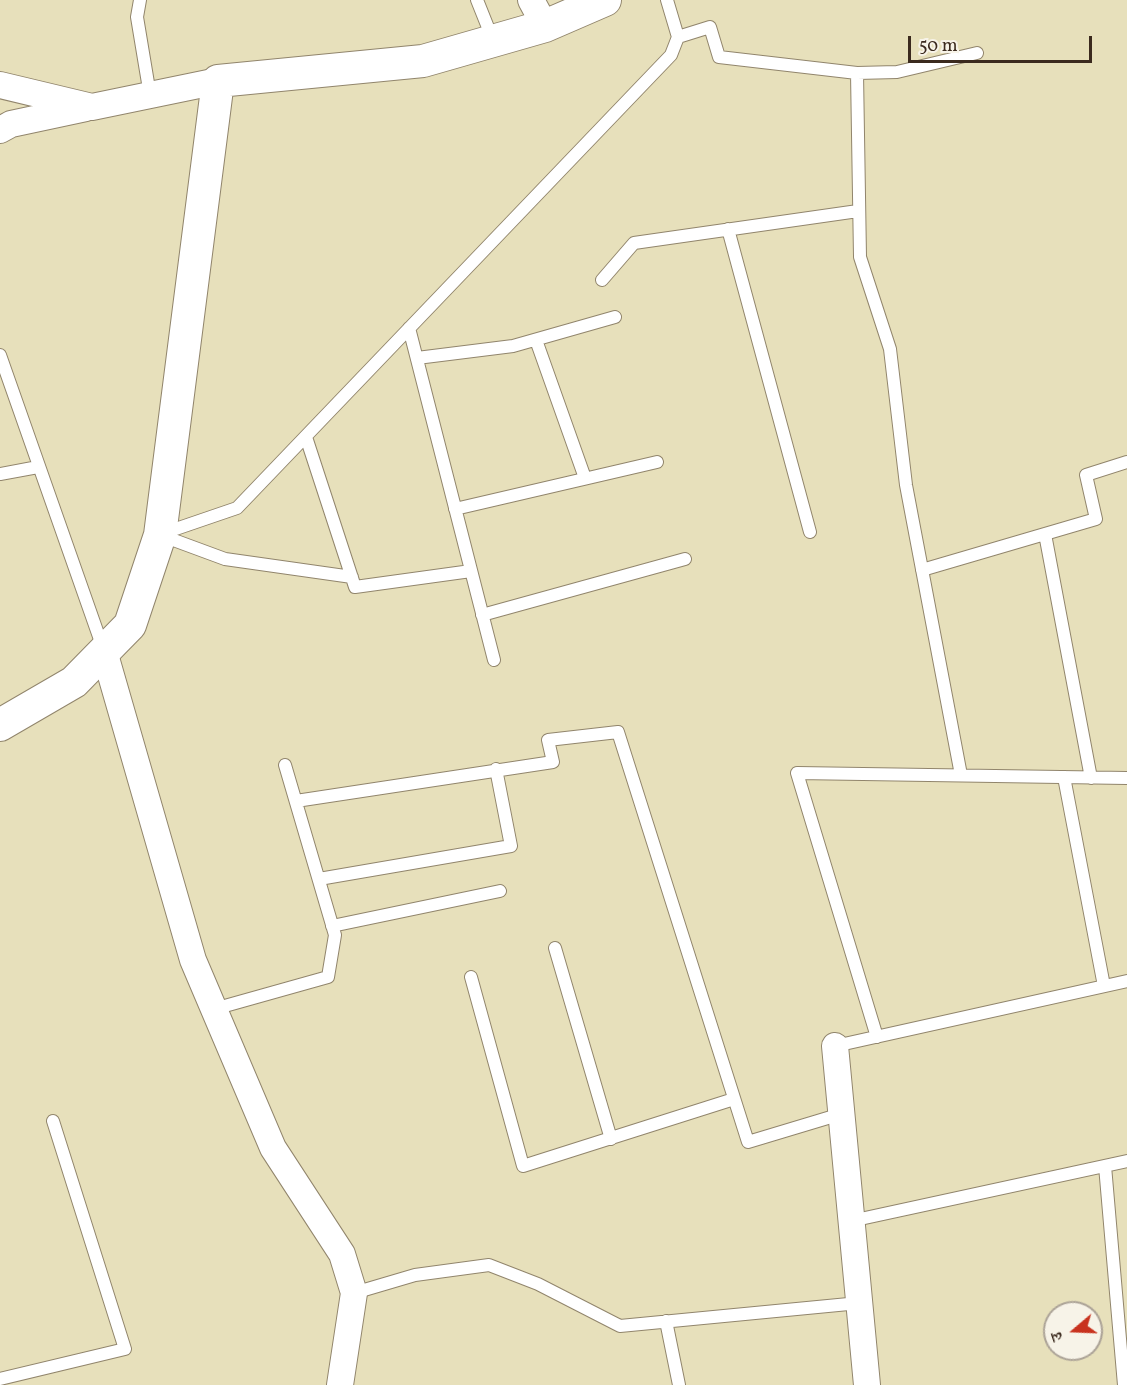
<!DOCTYPE html>
<html>
<head>
<meta charset="utf-8">
<style>
	body { margin:0 }
	#map { position:relative; width:1127px; height:1385px; overflow:hidden; background:#e7e0bb; font-family:Vollkorn,"Noto Serif Devanagari",serif }
	canvas { display:block }
	.north { position:absolute; left:1043px; top:1301px; width:60px; height:60px; box-sizing:border-box; background:#f7f3e8; border:2px solid #aca397; border-radius:50%; rotate:251deg; font-size:16px; font-weight:700; line-height:24px; text-align:center; color:#3b2a1e }
	.north::after { content:''; display:block; margin:auto; width:21px; height:27px; background:#c8321e; clip-path:polygon(50% 0,100% 100%,50% 72%,0 100%) }
	.scale { position:absolute; left:908px; top:36px; width:184px; height:27px; box-sizing:border-box; border:3px solid #3b2a1e; border-top:0; padding-left:8px; font-size:18px; line-height:21px; white-space:nowrap; color:#3b2a1e; -webkit-text-stroke:4px #f7f3e8; paint-order:stroke }
</style>
</head>
<body>
<div id="map">
<canvas width="1127" height="1385"></canvas>
<div class="north">उ</div>
<div class="scale">50 m</div>
</div>
<script>
const context = document.querySelector('canvas').getContext('2d');
context.lineJoin = 'round';
const shape = rows => new Path2D(rows.map(r => 'M' + r).join(''));
function strokePath(path, color, width, dash) { context.strokeStyle = color; context.lineWidth = width; context.lineCap = dash ? 'butt' : 'round'; context.setLineDash(dash || []); context.stroke(path); }
const service = shape([
	[140,0,137,17,150,95],
	[477,0,493,40],
	[678,37,710,27,719,57,857,73,897,72,977,53],
	[857,73,860,257,890,349,906,485,961,775],
	[728,229,810,532],
	[602,280,634,243,858,211],
	[409,328,494,660],
	[536,340,585,478],
	[0,355,103,648],
	[417,358,513,346,615,317],
	[306,437,355,587,471,571],
	[0,474,38,467],
	[455,509,657,462],
	[161,534,237,508,671,55,678,37,667,0],
	[1045,534,1091,778],
	[160,535,225,559,352,577],
	[922,570,1096,519,1086,475,1127,462],
	[482,615,685,559],
	[1064,777,1104,986],
	[296,801,553,762,548,740,618,732,748,1142,841,1114],
	[319,879,511,846,496,769],
	[332,926,500,891],
	[555,948,611,1139],
	[471,977,523,1166,734,1099],
	[214,1009,328,977,335,935,285,765],
	[877,1037,797,773,1127,778],
	[835,1046,1127,981],
	[1105,1166,1124,1385],
	[851,1221,1127,1161],
	[354,1293,415,1275,489,1265,538,1284,620,1326,859,1303],
	[666,1321,679,1385],
	[0,1379,125,1349,53,1121]
]);
const minor = shape([
	[531,0,545,26],
	[0,85,92,107,218,81],
	[0,130,11,124,86,108],
	[104,651,193,960,273,1148,342,1254,354,1293,340,1385],
	[835,1046,867,1385]
]);
const tertiary = shape([
	[0,725,74,682,130,625,160,535,218,81,423,61,545,26,605,0]
]);
strokePath(service, '#91856c', 14);
strokePath(minor, '#91856c', 28);
strokePath(tertiary, '#91856c', 34);
strokePath(service, '#fff', 12);
strokePath(minor, '#fff', 26);
strokePath(tertiary, '#fff', 32);
</script>
</body>
</html>
